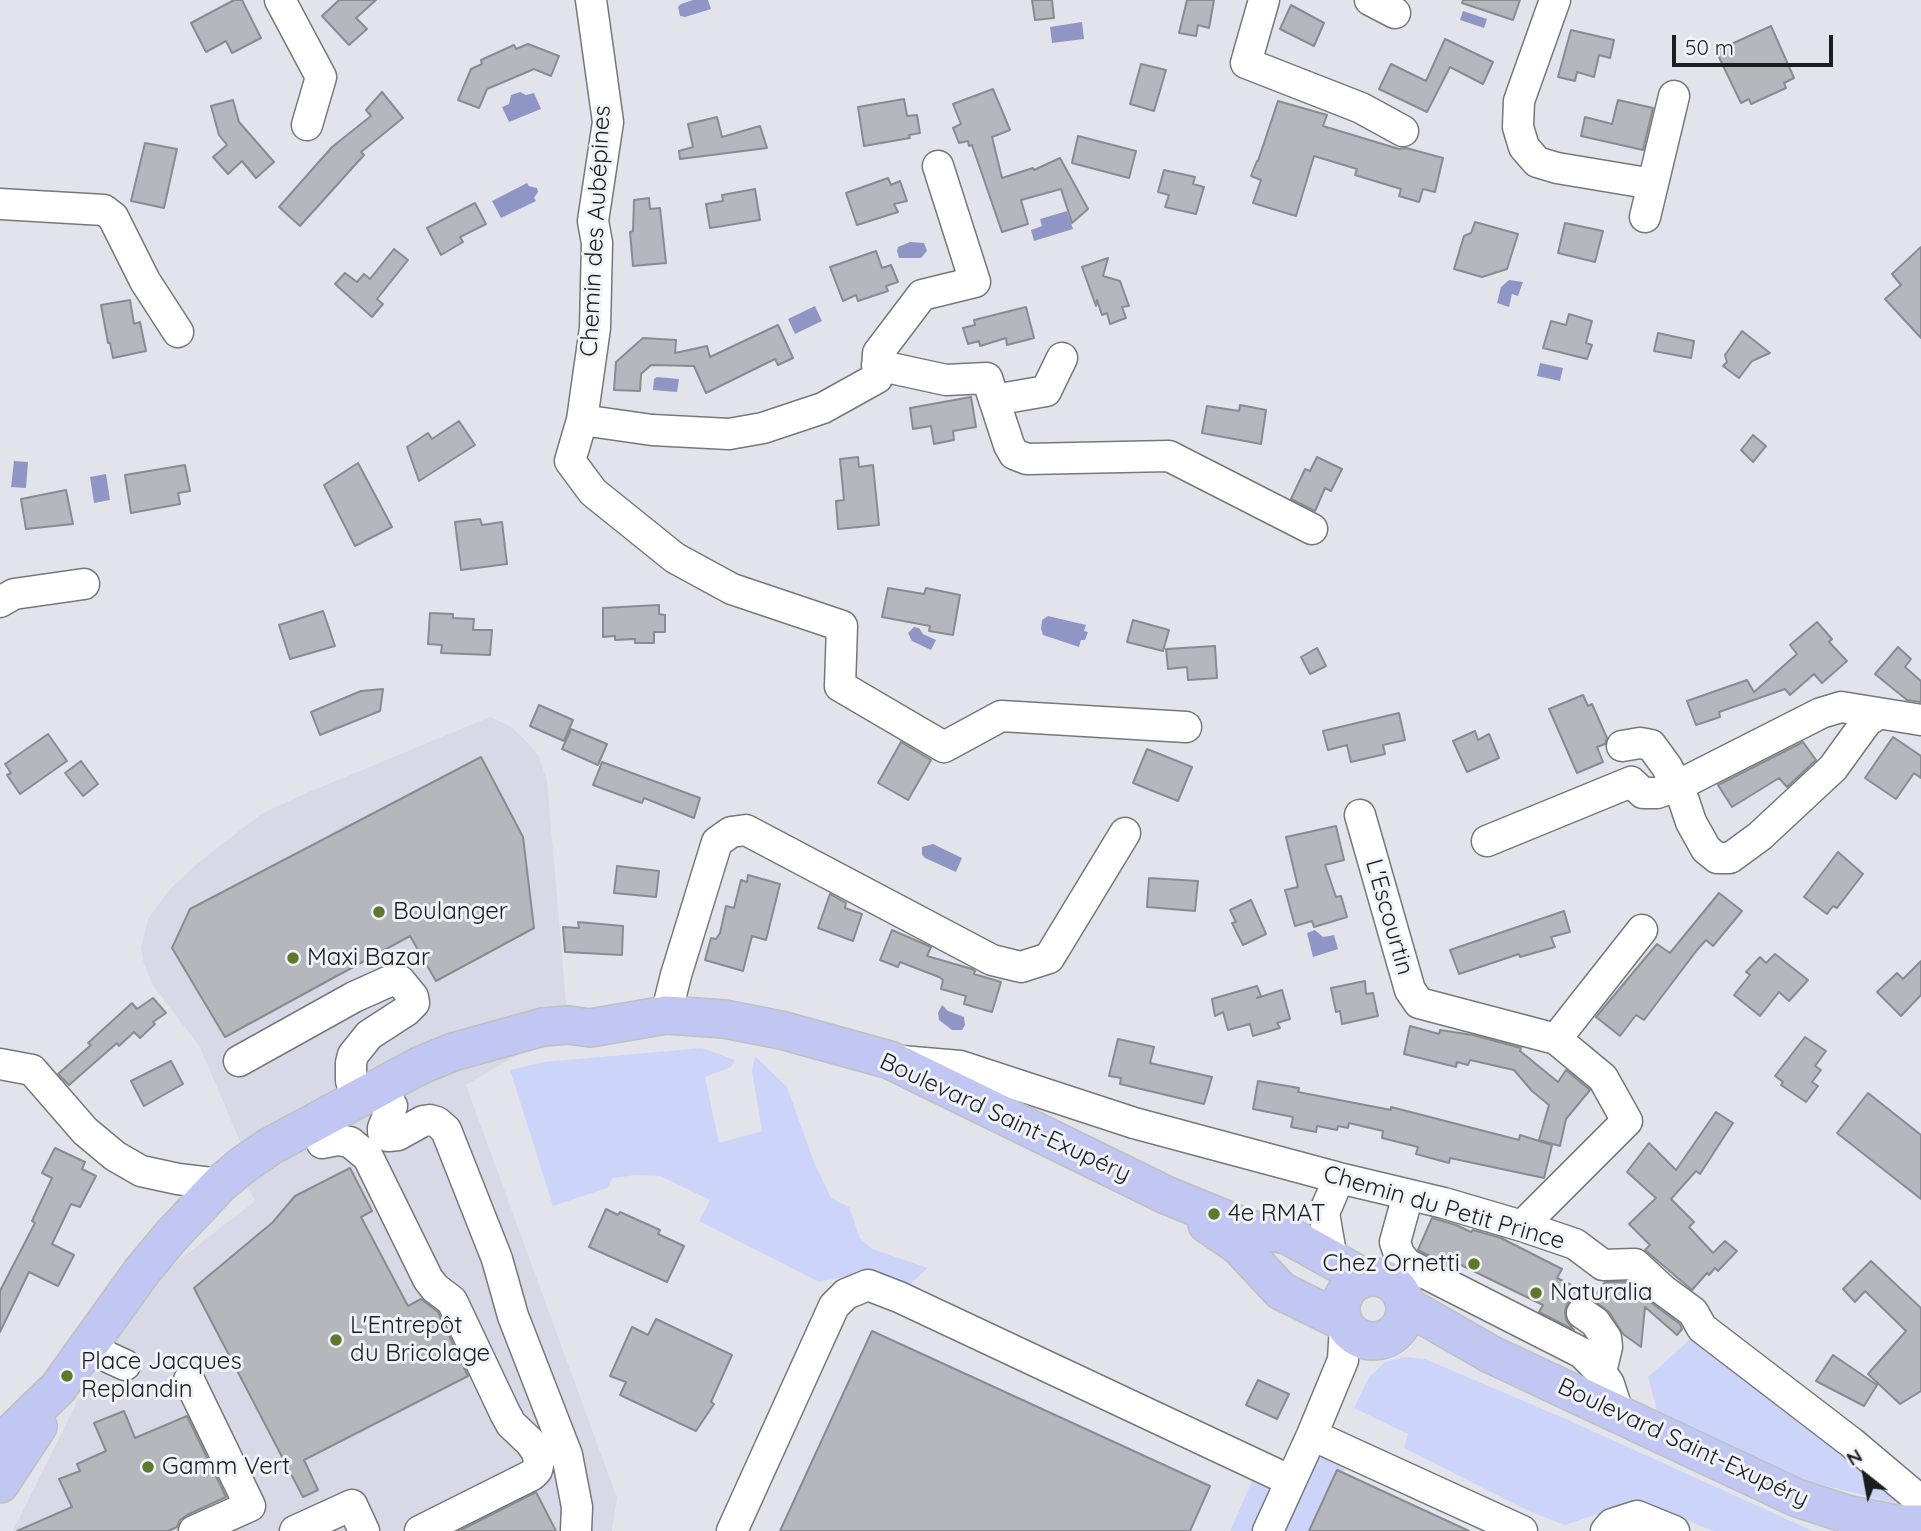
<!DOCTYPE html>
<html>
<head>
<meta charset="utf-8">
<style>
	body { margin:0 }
	#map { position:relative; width:1921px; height:1531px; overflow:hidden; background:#e3e4eb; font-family:Quicksand,sans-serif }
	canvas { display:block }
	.north { position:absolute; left:1830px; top:1440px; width:70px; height:70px; -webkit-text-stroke:5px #f0f2f8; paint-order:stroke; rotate:329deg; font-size:19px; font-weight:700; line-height:28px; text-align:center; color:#1c1d1f }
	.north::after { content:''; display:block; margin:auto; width:24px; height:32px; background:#1c1d1f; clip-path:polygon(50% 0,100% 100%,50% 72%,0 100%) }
	.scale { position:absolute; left:1672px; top:35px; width:161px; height:32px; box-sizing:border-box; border:4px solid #1c1d1f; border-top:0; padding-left:9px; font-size:21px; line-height:24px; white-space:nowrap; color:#1c1d1f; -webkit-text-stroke:5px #f0f2f8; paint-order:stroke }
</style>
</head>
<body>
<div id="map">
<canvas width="1921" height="1531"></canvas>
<div class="north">N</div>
<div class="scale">50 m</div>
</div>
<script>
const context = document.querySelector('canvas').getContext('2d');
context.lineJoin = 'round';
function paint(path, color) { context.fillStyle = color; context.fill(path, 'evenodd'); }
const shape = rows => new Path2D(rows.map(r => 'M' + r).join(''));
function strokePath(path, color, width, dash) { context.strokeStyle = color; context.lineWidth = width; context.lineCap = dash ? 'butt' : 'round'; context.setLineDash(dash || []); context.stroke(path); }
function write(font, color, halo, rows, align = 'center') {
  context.font = font + ' Quicksand,sans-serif'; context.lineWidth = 6; context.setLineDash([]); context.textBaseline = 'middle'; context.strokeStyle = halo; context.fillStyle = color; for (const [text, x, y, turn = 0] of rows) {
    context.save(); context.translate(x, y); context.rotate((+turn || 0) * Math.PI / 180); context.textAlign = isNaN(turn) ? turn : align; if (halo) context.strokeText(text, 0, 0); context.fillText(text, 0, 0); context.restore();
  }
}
const built = shape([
	[490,717,510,726,524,739,539,756,547,781,568,1025,466,1085,617,1498,612,1531,13,1531,82,1392,156,1278,255,1201,234,1160,242,1146,200,1047,154,987,144,964,141,948,148,919,170,889,199,862,261,814,304,794]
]);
const green = shape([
	[702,1048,735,1060,731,1067,705,1077,719,1143,762,1131,752,1071,755,1056,787,1087,814,1162,831,1198,849,1207,860,1238,872,1249,928,1268,907,1287,881,1273,862,1273,819,1282,699,1221,710,1200,660,1176,636,1175,613,1178,607,1188,553,1206,510,1070,544,1062],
	[1696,1334,1866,1476,1893,1489,1895,1503,1814,1483,1787,1473,1657,1411,1648,1377],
	[1405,1357,1425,1359,1566,1419,1813,1531,1713,1531,1651,1506,1634,1505,1612,1509,1565,1525,1533,1513,1404,1448,1408,1434,1354,1408,1369,1377,1385,1362],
	[1319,1450,1350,1456,1343,1473,1336,1470,1309,1531,1275,1531],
	[1258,1476,1272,1482,1271,1489,1252,1531,1230,1531,1252,1481]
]);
const water = shape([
	[693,0,708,0,711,9,685,17,680,16,678,7,681,4],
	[1463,11,1487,19,1484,28,1460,20],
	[1082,22,1084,39,1052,43,1050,27],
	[520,92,526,95,534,93,541,109,509,122,502,107,509,104,511,95],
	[527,183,529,186,537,188,538,192,534,198,536,201,501,218,492,201],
	[1067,211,1073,229,1034,241,1031,230,1042,226,1040,219],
	[910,242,924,243,927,251,921,258,899,258,897,251,898,247],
	[1509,280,1523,282,1518,296,1512,294,1509,307,1497,303,1501,287],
	[815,306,822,321,795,334,788,319],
	[1540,363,1563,368,1560,381,1537,376],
	[657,377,679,379,677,392,653,390,654,379],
	[14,461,28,462,26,488,11,487],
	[106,474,110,500,94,503,90,477],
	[1048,616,1086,625,1084,631,1088,632,1085,640,1081,640,1079,647,1043,635,1041,629,1042,620],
	[914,627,919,628,923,634,936,640,931,650,912,641,908,633],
	[933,844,962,858,956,872,925,858,922,855,922,847],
	[1315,930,1323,937,1334,935,1338,949,1313,957,1307,933],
	[942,1005,948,1011,964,1017,965,1025,962,1030,952,1030,939,1020,938,1013]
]);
const building = shape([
	[234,0,242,0,261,38,232,53,226,41,206,52,191,23,234,0],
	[339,0,376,0,356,18,367,29,349,45,322,16,339,0],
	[1032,0,1052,0,1054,18,1035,20,1032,0],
	[1187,0,1214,0,1209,28,1198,25,1196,36,1179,33,1187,0],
	[1463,0,1520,0,1513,20,1462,3,1463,0],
	[1291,5,1324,23,1314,46,1280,29,1291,5],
	[1771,26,1794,78,1784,83,1786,88,1751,104,1749,99,1741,103,1716,51,1771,26],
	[1571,30,1614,40,1610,58,1599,55,1594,77,1577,72,1575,81,1558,77,1571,30],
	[1445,39,1493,62,1483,84,1450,67,1427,112,1379,89,1391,64,1426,81,1445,39],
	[528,44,559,56,551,76,534,69,487,89,479,108,458,100,471,69,482,64,481,60,514,45,516,49,528,44],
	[1141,64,1166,70,1154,111,1130,104,1141,64],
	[993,89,1010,130,992,137,1002,178,1033,168,1034,170,1060,158,1088,209,1072,223,1061,189,1021,200,1028,224,1002,232,972,145,969,146,968,141,959,143,953,128,961,124,953,104,993,89],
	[382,92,403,118,361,152,364,155,300,226,279,207,332,147,371,116,366,110,382,92],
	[904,99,907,116,917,115,920,133,909,135,910,138,864,146,858,107,904,99],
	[233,100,239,122,274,162,256,178,242,161,228,174,213,157,227,145,219,135,211,106,233,100],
	[1618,100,1653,108,1643,150,1581,136,1585,117,1612,124,1618,100],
	[1278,101,1327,115,1323,126,1399,149,1406,148,1443,158,1435,192,1423,189,1419,202,1399,196,1401,189,1355,175,1357,169,1314,156,1296,216,1253,203,1261,180,1251,176,1257,161,1258,161,1278,101],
	[717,117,722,137,760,126,767,148,680,159,679,151,693,147,688,124,717,117],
	[1078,136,1136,151,1129,178,1072,163,1078,136],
	[145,143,177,149,164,208,131,201,145,143],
	[1164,170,1195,177,1193,184,1204,187,1196,214,1165,207,1169,195,1158,192,1164,170],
	[888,178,891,185,900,181,907,201,894,204,898,212,857,225,846,193,888,178],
	[755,189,760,220,710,228,706,204,723,201,722,195,755,189],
	[649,198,650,209,660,208,666,263,633,266,630,232,633,231,634,200,649,198],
	[475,203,486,224,460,237,463,242,441,255,427,228,475,203],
	[1475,222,1518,234,1507,269,1482,277,1454,269,1464,236,1471,233,1475,222],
	[1565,223,1603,231,1595,262,1558,253,1565,223],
	[1921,247,1921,338,1885,299,1901,285,1892,274,1921,247],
	[394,249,408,260,377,299,383,304,372,317,335,284,345,273,357,282,364,274,370,279,394,249],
	[876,251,882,268,891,265,898,282,886,286,888,291,858,301,856,295,843,301,830,267,876,251],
	[1108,258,1103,276,1120,281,1129,306,1122,307,1126,318,1110,324,1107,313,1102,315,1097,300,1096,306,1082,267,1108,258],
	[130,300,134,324,140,322,146,351,113,358,110,343,108,343,101,305,130,300],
	[1026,307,1034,338,1007,345,1006,338,980,346,979,341,968,344,963,328,975,325,974,320,1026,307],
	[1569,314,1592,321,1586,343,1592,345,1587,359,1543,348,1551,321,1566,325,1569,314],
	[778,325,793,358,778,365,775,359,706,393,694,366,651,365,641,374,640,391,614,390,616,362,643,338,676,340,675,353,707,346,710,357,778,325],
	[1742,331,1770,353,1752,361,1739,378,1723,366,1727,362,1725,355,1742,331],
	[1658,333,1694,341,1691,358,1654,351,1658,333],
	[971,397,976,427,953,431,954,440,934,444,931,426,913,429,910,408,971,397],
	[1240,405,1266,410,1261,444,1202,433,1207,406,1239,411,1240,405],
	[459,421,475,445,419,481,407,447,428,433,432,439,459,421],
	[1753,435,1766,446,1753,462,1741,450,1753,435],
	[858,457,859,467,873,465,879,525,838,529,836,501,844,500,840,459,858,457],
	[1317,457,1342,469,1331,491,1325,488,1315,511,1291,499,1305,469,1310,471,1317,457],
	[358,463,392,527,355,546,324,485,358,463],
	[185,465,190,491,178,493,180,504,131,513,125,475,185,465],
	[66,490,73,524,26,529,21,499,66,490],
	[480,519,482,525,502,522,507,564,461,570,455,522,480,519],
	[888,588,924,594,926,588,960,595,953,635,929,631,930,626,882,617,888,588],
	[659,605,659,614,665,615,665,632,654,632,654,643,635,643,635,639,615,640,615,636,603,637,603,608,659,605],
	[323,611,335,646,290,659,279,625,323,611],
	[430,613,453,614,453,618,474,619,473,630,492,630,490,655,441,653,442,645,428,644,430,613],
	[1133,620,1169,630,1163,651,1127,642,1133,620],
	[1817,622,1832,639,1829,642,1847,661,1822,683,1814,674,1790,695,1785,689,1719,712,1720,717,1696,725,1687,701,1747,680,1754,692,1797,654,1790,645,1817,622],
	[1215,646,1217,678,1188,680,1187,667,1168,669,1166,649,1215,646],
	[1898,647,1911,659,1905,667,1921,681,1921,702,1907,700,1875,674,1898,647],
	[1317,648,1326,666,1310,674,1301,657,1317,648],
	[383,689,380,711,320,735,311,712,361,691,383,689],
	[1583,695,1588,706,1592,704,1607,738,1605,744,1597,747,1603,762,1577,773,1549,709,1583,695],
	[539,705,573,720,564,741,530,726,539,705],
	[1399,713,1405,740,1383,745,1385,754,1351,762,1347,745,1328,750,1323,731,1399,713],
	[571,729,607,744,598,765,562,749,571,729],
	[1475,731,1478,740,1489,734,1499,758,1467,772,1453,741,1475,731],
	[48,734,67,761,20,794,7,775,11,773,5,764,48,734],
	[1893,737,1921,756,1921,778,1914,773,1896,799,1865,778,1893,737],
	[901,742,931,760,908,800,878,783,901,742],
	[1803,742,1816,760,1787,787,1779,778,1732,807,1718,785,1803,742],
	[1147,749,1192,767,1178,801,1133,783,1147,749],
	[481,757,523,837,534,928,436,981,410,936,225,1037,172,948,190,909,481,757],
	[81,761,98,784,83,796,65,773,81,761],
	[602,762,700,798,694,818,644,798,642,803,593,785,602,762],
	[1336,826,1344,860,1325,865,1336,897,1341,896,1347,917,1314,927,1312,921,1295,926,1285,890,1298,887,1286,837,1336,826],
	[1838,852,1863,874,1837,908,1833,906,1827,914,1804,897,1838,852],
	[617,866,659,871,656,897,614,893,617,866],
	[748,875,780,884,766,940,752,936,743,971,705,960,711,938,716,939,720,933,726,906,734,908,741,880,747,882,748,875],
	[1149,878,1198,881,1195,911,1147,907,1149,878],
	[1719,893,1742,911,1713,946,1706,940,1697,950,1644,1020,1636,1015,1620,1036,1596,1017,1657,944,1670,953,1719,893],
	[830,894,846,903,845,908,862,914,853,941,818,928,830,894],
	[1251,900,1266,934,1243,945,1232,923,1236,922,1230,910,1251,900],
	[1564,911,1570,932,1551,937,1555,947,1520,957,1519,954,1459,974,1450,950,1564,911],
	[578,922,623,926,622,955,565,952,563,927,579,928,578,922],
	[892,930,931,947,927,956,972,969,975,971,974,974,1001,982,992,1012,964,1004,966,996,941,989,943,980,939,977,900,962,898,967,880,960,892,930],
	[1775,954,1808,980,1789,1001,1779,992,1760,1016,1734,995,1750,975,1746,972,1760,957,1766,963,1775,954],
	[1921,961,1921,995,1901,1016,1877,992,1897,973,1903,979,1921,961],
	[1365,981,1366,994,1373,993,1378,1016,1342,1024,1340,1011,1336,1012,1331,988,1365,981],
	[1257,986,1261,996,1257,998,1282,990,1290,1019,1277,1023,1280,1028,1253,1036,1250,1024,1228,1030,1223,1012,1215,1016,1212,999,1257,986],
	[153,998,166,1013,153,1022,155,1024,140,1038,134,1032,119,1046,117,1043,69,1085,58,1074,91,1045,88,1043,132,1003,137,1009,153,998],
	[1410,1026,1439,1034,1440,1030,1473,1035,1521,1048,1520,1051,1558,1082,1566,1070,1590,1090,1566,1119,1560,1146,1539,1140,1549,1105,1532,1091,1514,1070,1470,1060,1468,1065,1457,1062,1456,1067,1404,1054,1410,1026],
	[1805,1037,1826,1051,1815,1066,1821,1070,1812,1082,1818,1086,1806,1102,1781,1085,1783,1082,1775,1076,1805,1037],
	[1118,1039,1154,1047,1150,1063,1212,1077,1204,1104,1120,1084,1121,1078,1109,1076,1118,1039],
	[171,1061,183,1084,144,1106,131,1081,171,1061],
	[1258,1081,1299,1088,1298,1092,1391,1110,1391,1107,1519,1140,1520,1135,1552,1145,1544,1178,1450,1158,1449,1163,1416,1154,1418,1147,1382,1138,1383,1131,1349,1123,1348,1128,1338,1126,1337,1130,1317,1126,1316,1132,1291,1127,1293,1117,1253,1109,1258,1081],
	[1868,1093,1921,1135,1921,1199,1837,1133,1868,1093],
	[1716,1112,1733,1123,1700,1174,1696,1171,1671,1199,1694,1222,1689,1227,1713,1253,1725,1241,1737,1251,1718,1271,1715,1268,1709,1275,1707,1273,1692,1290,1645,1250,1650,1245,1629,1224,1656,1198,1627,1172,1649,1143,1676,1170,1716,1112],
	[55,1148,85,1162,82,1169,96,1176,80,1207,71,1204,52,1244,74,1255,58,1286,29,1272,0,1332,0,1291,35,1223,32,1221,52,1178,42,1173,55,1148],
	[350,1168,372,1211,361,1217,408,1306,421,1299,438,1312,468,1376,304,1460,318,1490,303,1497,194,1288,273,1222,295,1196,350,1168],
	[606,1209,618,1215,620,1212,651,1226,660,1230,658,1234,684,1246,667,1282,589,1247,606,1209],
	[1432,1218,1456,1225,1471,1232,1473,1230,1501,1238,1562,1269,1557,1278,1592,1295,1590,1298,1583,1296,1575,1297,1567,1304,1565,1312,1566,1320,1574,1330,1539,1312,1543,1305,1459,1264,1456,1269,1418,1250,1432,1218],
	[1871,1261,1921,1308,1921,1391,1900,1404,1868,1374,1906,1331,1865,1291,1855,1302,1843,1289,1871,1261],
	[1605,1282,1628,1282,1653,1304,1680,1324,1682,1329,1677,1335,1645,1307,1641,1347,1623,1334,1609,1312,1592,1299,1605,1282],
	[656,1319,732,1355,711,1402,714,1404,696,1431,620,1395,626,1382,610,1376,632,1327,648,1335,656,1319],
	[872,1331,1210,1486,1190,1531,780,1531,872,1331],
	[1833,1355,1877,1385,1864,1406,1816,1381,1833,1355],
	[1258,1380,1289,1394,1277,1419,1246,1405,1258,1380],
	[124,1411,135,1438,187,1416,226,1497,187,1515,180,1520,177,1527,168,1531,17,1531,72,1507,59,1479,80,1471,77,1464,106,1451,94,1423,124,1411],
	[1337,1470,1469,1531,1309,1531,1337,1470],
	[536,1492,556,1531,459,1531,536,1492]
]);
const minor = shape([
	[280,0,321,77,307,125],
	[591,0,608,122,593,221,597,243,595,328,582,420,570,461,593,492,675,558,732,589,842,626,840,686,944,747,1001,716,1186,727],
	[1264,0,1246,63,1361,108,1403,131],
	[1370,0,1395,13],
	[1555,0,1519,101,1518,127,1524,147,1537,162,1557,168,1653,184],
	[0,204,104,210,113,217,145,281,178,332],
	[1645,217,1674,96],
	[877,365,946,380,987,378,1009,445,1014,454,1027,459,1169,456,1312,529],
	[994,400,1046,391,1062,358],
	[582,420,652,430,729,434,763,428,823,408,877,378,878,353,922,295,975,282,938,166],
	[0,602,14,594,84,584],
	[1622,746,1640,743,1651,745,1667,767,1684,801,1691,822,1706,849,1717,858,1730,858,1760,836,1833,768,1867,721,1878,714],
	[1360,815,1410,990,1419,1003,1556,1039,1603,1078,1627,1121,1522,1226],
	[1487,841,1631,782,1643,793,1657,793,1677,786,1821,713,1841,707,1921,720],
	[666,1015,676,975,717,842,731,832,746,830,992,960,1021,967,1049,958,1125,833],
	[1556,1039,1642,930],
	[239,1061,354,997,392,980,400,981,413,997,414,1003,406,1011,369,1035,353,1055,351,1063,351,1081,358,1097],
	[901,1061,960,1066,1134,1123,1339,1178,1444,1203,1522,1226,1575,1244,1603,1265,1635,1264,1663,1290,1693,1312,1702,1328,1852,1443,1921,1501],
	[0,1064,32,1070,85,1131,115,1156,141,1171,178,1179,220,1184],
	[392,1106,383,1128,383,1132,388,1136,398,1135,423,1121,430,1120,437,1122,446,1130,497,1259,513,1316,567,1455,577,1507,576,1531],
	[322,1143,337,1140,350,1142,368,1157,428,1279,435,1288,452,1301,505,1413,511,1424,530,1442,537,1452,539,1461,537,1470,532,1475,420,1531],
	[1408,1195,1395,1242,1399,1254,1407,1264,1582,1353,1601,1372,1609,1384,1619,1415],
	[1332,1259,1324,1213,1339,1178],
	[1582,1313,1595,1322,1606,1338,1607,1347,1601,1372],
	[86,1347,125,1365],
	[189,1380,250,1506,194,1531],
	[1312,1435,1522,1531],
	[295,1531,352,1505,364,1531],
	[732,1531,834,1306,846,1294,868,1285,899,1297,1291,1481],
	[1268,1531,1312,1435,1343,1360,1345,1325],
	[1606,1531,1612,1524,1637,1516,1674,1531]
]);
const major = shape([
	[1207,1224,1239,1246,1281,1291,1342,1321],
	'1341 1309a32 32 0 1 1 64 0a32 32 0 1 1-64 0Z',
	[1405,1305,1490,1354,1797,1498,1850,1515,1896,1524,1921,1524],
	[0,1444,58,1388,142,1271,172,1235,220,1184,243,1165,269,1147,419,1066,453,1052,543,1027,568,1025,590,1028,666,1015,725,1019,781,1030,890,1060,1166,1195,1249,1229,1287,1235,1363,1277],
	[0,1484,38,1426]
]);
const markers = [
	[379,912,7,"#5c792e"],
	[293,958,7,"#5c792e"],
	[1214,1214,7,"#5c792e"],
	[1474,1264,7,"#5c792e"],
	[1536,1293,7,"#5c792e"],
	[336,1340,7,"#5c792e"],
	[67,1376,7,"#5c792e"],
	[148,1467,7,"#5c792e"]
];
const streetNames = [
	["Chemin des Aubépines",596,231,-87],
	["L'Escourtin",1389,917,74],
	["Boulevard Saint-Exupéry",1005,1118,25],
	["Chemin du Petit Prince",1444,1208,16],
	["Boulevard Saint-Exupéry",1683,1443,25]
];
const poiNames = [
	["Boulanger",393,912],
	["Maxi Bazar",307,958],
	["4e RMAT",1228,1214],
	["Chez Ornetti",1460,1264,"right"],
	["Naturalia",1550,1293],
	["L'Entrepôt",350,1326],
	["du Bricolage",350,1354],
	["Place Jacques",81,1362],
	["Replandin",81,1390],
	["Gamm Vert",162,1467]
];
paint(built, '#d7d9e7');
paint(green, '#cdd4fa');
paint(water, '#8f96c6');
paint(building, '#b6b7bd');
strokePath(building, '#8a8b91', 2);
strokePath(minor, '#76777d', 33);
strokePath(major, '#bfc0c0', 40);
strokePath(minor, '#fff', 30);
strokePath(major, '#c1c6f2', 37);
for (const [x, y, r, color] of markers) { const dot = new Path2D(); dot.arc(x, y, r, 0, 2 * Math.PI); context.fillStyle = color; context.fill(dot); strokePath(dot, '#f0f2f8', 2.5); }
write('24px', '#1c1d1f', '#f0f2f8', streetNames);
write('24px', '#1c1d1f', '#f0f2f8', poiNames, 'left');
</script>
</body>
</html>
